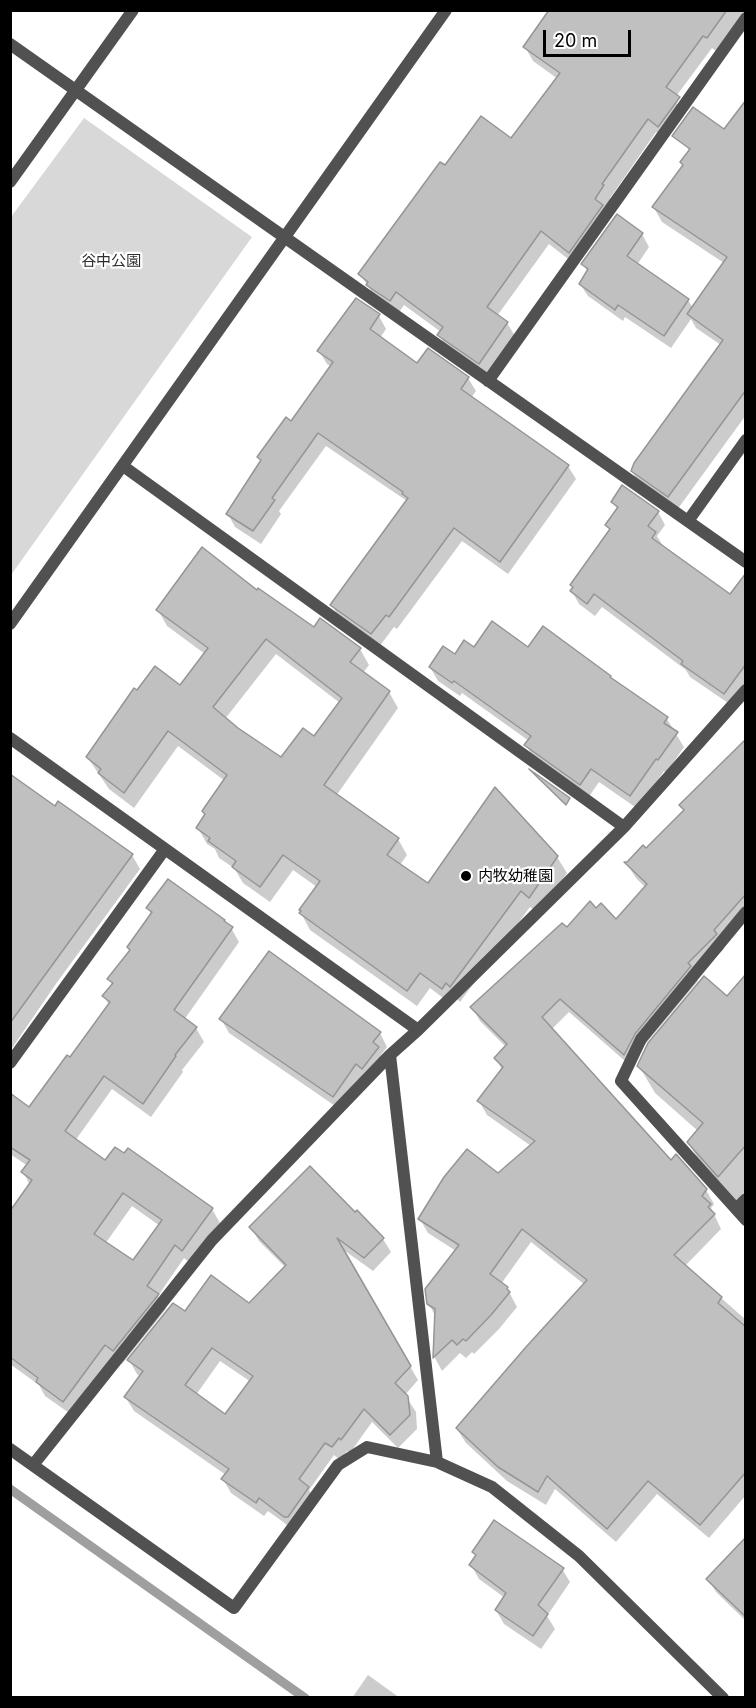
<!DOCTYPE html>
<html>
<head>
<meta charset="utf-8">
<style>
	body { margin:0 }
	#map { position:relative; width:756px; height:1708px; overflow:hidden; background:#fff; font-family:Inter,sans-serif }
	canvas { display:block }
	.frame { position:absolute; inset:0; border:12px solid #000; pointer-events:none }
	.scale { position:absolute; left:543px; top:30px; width:88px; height:27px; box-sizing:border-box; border:3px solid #000; border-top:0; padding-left:8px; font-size:18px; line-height:21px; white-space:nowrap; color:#000; -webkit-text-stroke:4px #fff; paint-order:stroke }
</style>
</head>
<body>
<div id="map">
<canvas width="756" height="1708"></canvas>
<div class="frame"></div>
<div class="scale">20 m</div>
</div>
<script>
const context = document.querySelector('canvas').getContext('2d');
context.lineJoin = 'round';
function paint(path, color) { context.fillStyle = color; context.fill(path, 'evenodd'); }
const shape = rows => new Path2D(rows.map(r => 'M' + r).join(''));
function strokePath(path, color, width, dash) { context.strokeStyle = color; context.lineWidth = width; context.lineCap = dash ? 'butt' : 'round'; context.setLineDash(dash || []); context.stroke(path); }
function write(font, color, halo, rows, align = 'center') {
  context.font = font + ' Inter,"Noto Sans JP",sans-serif'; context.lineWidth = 4.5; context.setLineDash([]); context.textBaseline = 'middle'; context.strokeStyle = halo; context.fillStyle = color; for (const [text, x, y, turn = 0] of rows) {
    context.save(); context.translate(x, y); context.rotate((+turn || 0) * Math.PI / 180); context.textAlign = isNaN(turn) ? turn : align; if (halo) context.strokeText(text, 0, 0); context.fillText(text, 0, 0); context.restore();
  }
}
const green = shape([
	[84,118,252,237,11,575,11,217]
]);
const shadow = shape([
	[551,10,744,10,716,51,712,48,674,99,678,105,658,134,656,132,610,198,611,200,577,266,549,244,497,316,507,323,515,336,487,376,447,348,439,335,441,332,404,305,398,314,376,298,360,274,445,168,511,140,558,79,533,61,525,47],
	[746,102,746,415,677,510,640,485,632,471,721,345,696,328,691,319,671,348,625,317,623,321,588,296,580,284,588,272,583,264,642,234,649,247,637,265,688,300,693,308,724,263,662,222,654,208,684,166,690,152,686,145,725,131],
	[379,316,386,329,380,338,417,365,468,378,476,391,471,398,568,466,576,479,508,574,462,541,397,629,394,627,379,647,339,618,332,605,407,501,326,446,279,511,281,514,261,544,235,527,228,514,262,461,259,457,291,423,332,367,327,364,319,351],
	[612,502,658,512,665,525,657,536,663,546,731,596,746,599,746,685,731,705,690,677,686,670,602,607,595,616,579,604,572,591,574,588,572,585,611,531,607,525,618,510],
	[257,592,314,629,360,649,369,665,363,673,389,692,398,708,336,796,398,839,407,855,400,865,428,885,557,857,567,873,539,913,530,907,460,1002,456,998,451,1004,430,988,417,1006,310,930,301,913,317,887,293,870,270,902,243,883,234,868,219,858,215,849,207,844,198,828,206,816,204,812,225,781,178,746,134,808,109,789,88,758,180,687,205,654,167,626,158,610],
	[276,654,340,703,314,738,282,759,225,719],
	[475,649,529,649,610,677,612,681,667,719,684,747,666,773,664,771,638,809,599,782,588,798,534,759,526,745,529,741,462,693,460,696,438,681,430,667],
	[746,741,746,917,721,944,724,949,696,977,698,981,642,1048,633,1068,569,1012,551,1030,671,1162,676,1157,706,1190,714,1204,711,1208,721,1229,685,1266,746,1320,746,1495,709,1538,657,1494,616,1542,555,1489,546,1505,507,1481,466,1443,457,1429,585,1285,531,1242,501,1284,507,1288,517,1307,499,1329,474,1354,472,1352,466,1358,460,1353,442,1371,435,1358,436,1317,428,1303,456,1251,428,1233,420,1219,498,1175,531,1146,487,1115,479,1101,502,1070,496,1058,506,1047,480,1021,472,1007,567,929,596,910,616,921,646,888,636,878,627,864,646,850,685,812,681,806],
	[10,786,56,808,132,855,140,869,58,981,10,1051],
	[148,908,224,921,231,928,239,942,184,1020,196,1028,204,1042,182,1070,183,1072,151,1117,112,1089,75,1141,106,1163,212,1209,220,1223,190,1263,184,1258,158,1296,166,1309,122,1364,113,1358,72,1415,45,1396,39,1385,10,1364,10,1213,30,1185,23,1172,28,1166,10,1154,10,1101,30,1109,70,1059,109,1005,104,996,112,985,109,979,131,951,152,916],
	[132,1206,160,1226,133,1262,105,1244],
	[746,976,746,1190,735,1203,704,1169,688,1142,698,1131,655,1093,639,1066,727,998],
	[221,1019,380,1033,387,1047,381,1055,385,1061,341,1110,229,1033],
	[355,1214,383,1239,391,1252,373,1271,341,1248,418,1380,405,1395,416,1412,417,1429,398,1448,372,1422,350,1453,347,1451,340,1460,334,1455,309,1490,316,1502,294,1530,268,1511,264,1516,231,1493,223,1479,226,1475,134,1411,126,1398,141,1377,137,1374,129,1360,186,1313,250,1305,286,1268,259,1241,251,1227],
	[220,1361,251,1382,226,1416,196,1395],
	[746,1550,746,1621,716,1592,708,1579],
	[474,1552,562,1569,570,1582,547,1616,555,1629,541,1649,504,1624,496,1610,505,1598,479,1579,471,1565,477,1557],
	[368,1675,400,1698,352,1698]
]);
const stream = shape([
	[10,1489,305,1698]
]);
const building = shape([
	[549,10,727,10,707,38,703,36,666,87,680,97,658,127,648,119,602,184,604,185,595,199,603,205,569,253,541,231,487,307,508,322,479,364,437,335,443,327,396,292,390,301,366,285,368,282,358,274,440,162,445,165,481,116,511,138,560,73,523,47,549,10],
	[746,100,746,390,668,497,631,471,634,463,723,340,687,314,727,257,652,207,683,165,680,162,690,149,672,136,693,107,724,129,746,100],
	[617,214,643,233,627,256,689,299,664,336,618,305,615,310,579,284,588,269,581,264,617,214],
	[356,298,380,314,370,329,417,363,428,348,469,377,461,389,569,465,500,562,454,528,389,617,386,615,371,634,330,605,408,498,402,494,403,492,318,433,272,498,275,500,253,531,226,514,261,460,257,457,286,417,291,421,333,362,317,351,356,298],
	[622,485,659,511,648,526,656,532,652,538,730,594,746,573,746,664,724,694,681,664,683,661,594,594,587,604,570,591,573,587,570,585,610,529,605,525,618,507,611,502,622,485],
	[202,547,257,590,258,588,314,627,320,618,361,648,350,662,390,691,324,785,399,838,387,855,428,883,495,787,558,856,529,898,521,891,450,987,446,983,442,989,420,973,407,991,299,913,301,911,299,910,320,881,283,855,260,887,232,867,236,861,208,841,210,838,196,828,205,814,202,811,227,775,168,731,124,793,98,773,101,769,86,757,134,688,137,690,155,666,180,685,208,648,156,610,202,547],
	[266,639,342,698,314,736,303,728,281,757,238,728,213,707,266,639],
	[492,621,528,647,543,626,611,676,610,677,668,717,664,723,678,732,658,760,656,759,630,796,591,769,580,785,524,745,531,736,454,681,452,683,429,667,443,646,455,654,464,640,474,647,492,621],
	[746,739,746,894,714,930,717,934,688,963,691,966,635,1034,624,1055,560,999,542,1017,671,1160,676,1154,707,1189,702,1196,711,1204,708,1207,715,1214,674,1255,722,1297,718,1303,746,1327,746,1472,700,1525,648,1481,607,1529,547,1476,538,1492,498,1467,456,1428,526,1347,587,1280,522,1229,490,1274,508,1287,507,1289,510,1292,491,1315,466,1341,463,1339,457,1345,452,1340,433,1358,435,1309,427,1304,425,1289,459,1245,418,1219,444,1177,467,1149,498,1173,535,1141,477,1101,503,1067,494,1058,507,1044,470,1007,562,923,567,927,590,901,596,908,601,903,616,919,647,884,624,862,627,862,643,845,646,848,684,810,679,805,746,739],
	[529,769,570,798,566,805,529,769],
	[10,774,55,806,58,801,133,854,10,1023,10,774],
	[168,879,225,920,224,921,233,927,174,1010,197,1027,175,1055,176,1056,143,1104,104,1076,65,1131,105,1160,115,1147,124,1153,128,1148,213,1208,182,1251,175,1245,147,1286,159,1294,113,1351,105,1345,63,1402,36,1382,38,1378,10,1357,10,1211,32,1180,21,1172,30,1160,10,1147,10,1093,29,1107,67,1055,70,1057,110,1002,102,996,113,983,107,979,130,950,127,947,152,912,146,908,168,879],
	[123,1193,162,1220,133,1260,94,1234,123,1193],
	[269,951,381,1032,373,1042,379,1047,362,1069,356,1064,333,1097,219,1019,269,951],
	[746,974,746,1145,718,1177,687,1142,703,1123,637,1066,648,1043,704,976,727,996,746,974],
	[310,1166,355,1212,357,1210,384,1238,364,1258,337,1238,411,1366,395,1383,408,1396,410,1415,390,1435,364,1409,341,1440,339,1438,332,1447,325,1443,299,1479,309,1487,288,1517,284,1517,259,1498,256,1503,221,1479,229,1469,124,1397,143,1371,127,1360,173,1303,185,1311,211,1275,249,1303,286,1265,249,1227,310,1166],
	[212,1348,253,1376,225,1414,185,1385,212,1348],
	[494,1520,564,1568,538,1605,548,1614,533,1636,495,1610,506,1593,469,1565,476,1555,472,1552,494,1520],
	[746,1537,746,1617,706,1579,746,1537]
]);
const minor = shape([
	[10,44,746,562],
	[10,182,133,10],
	[488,381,746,18],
	[123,466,624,827],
	[688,521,746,440],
	[10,624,446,10],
	[10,738,418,1030],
	[746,912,641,1039,621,1081,746,1220],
	[390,1055,437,1462],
	[10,1063,165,849],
	[736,1209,746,1199],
	[10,1449,234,1608,338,1465,367,1447,437,1462,492,1487,579,1556,723,1698],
	[33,1465,212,1240,390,1055,418,1030,624,827,746,690]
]);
const markers = [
	[466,876,6,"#000"]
];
const parkNames = [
	["谷中公園",111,261]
];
const poiNames = [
	["内牧幼稚園",478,876]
];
paint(green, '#d8d8d8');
paint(shadow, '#0003');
strokePath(stream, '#9f9f9f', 9);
paint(building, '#c0c0c0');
strokePath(building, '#959595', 1.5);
strokePath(minor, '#515151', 12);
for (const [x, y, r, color] of markers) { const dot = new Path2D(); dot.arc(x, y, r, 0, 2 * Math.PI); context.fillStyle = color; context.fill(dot); strokePath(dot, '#fff', 2); }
write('15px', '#2f2f2f', '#fff', parkNames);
write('15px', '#000', '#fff', poiNames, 'left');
</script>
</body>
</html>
